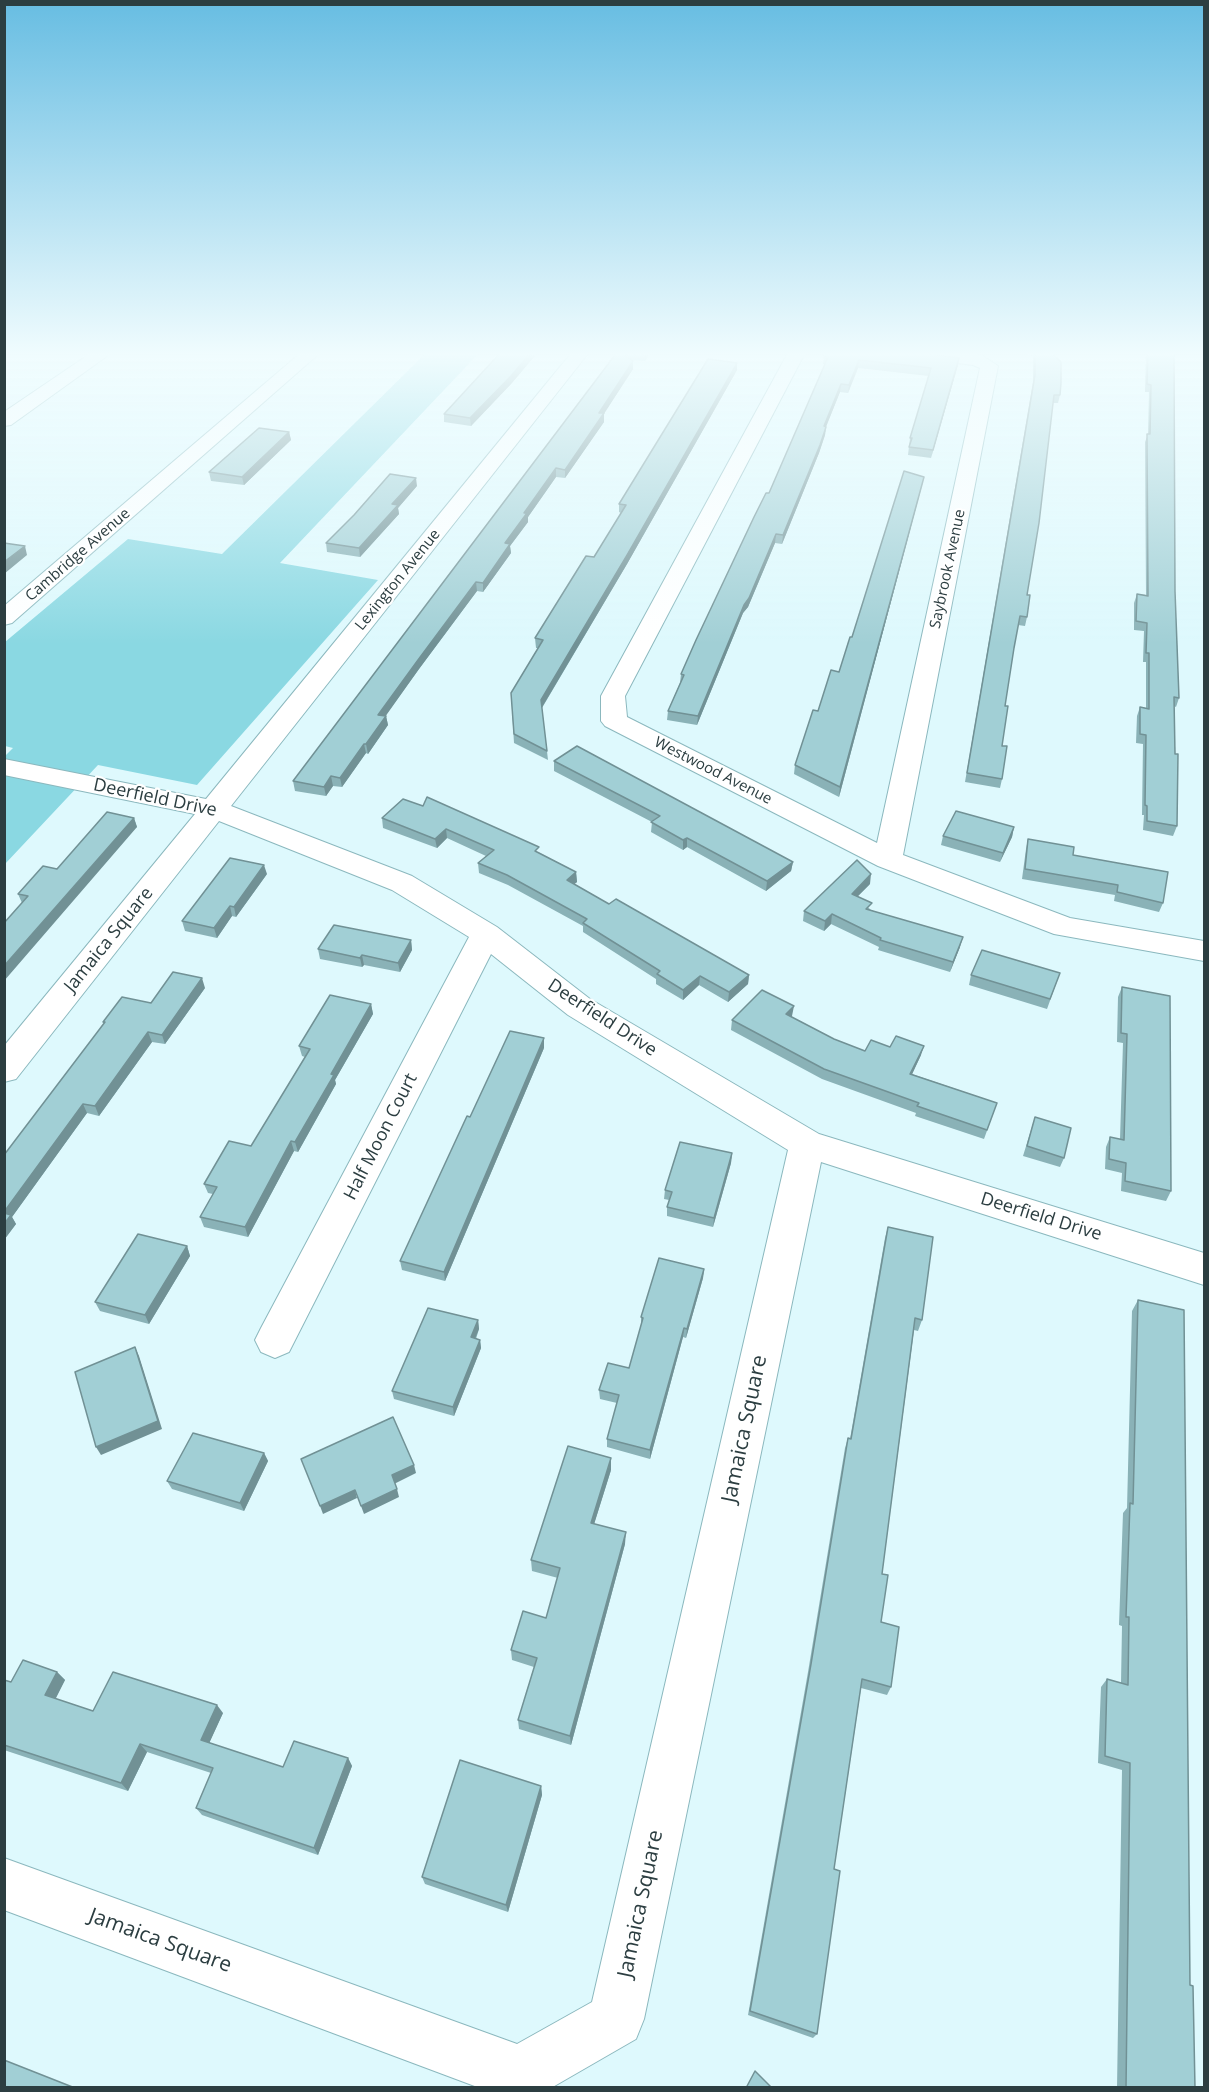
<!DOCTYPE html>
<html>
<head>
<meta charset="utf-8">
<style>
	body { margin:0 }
	#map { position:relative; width:1209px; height:2092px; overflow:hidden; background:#def9fd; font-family:"Open Sans",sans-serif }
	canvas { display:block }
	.frame { position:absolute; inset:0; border:6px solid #2c3e41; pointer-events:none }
</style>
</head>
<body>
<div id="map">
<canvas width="1209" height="2092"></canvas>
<div class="frame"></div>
</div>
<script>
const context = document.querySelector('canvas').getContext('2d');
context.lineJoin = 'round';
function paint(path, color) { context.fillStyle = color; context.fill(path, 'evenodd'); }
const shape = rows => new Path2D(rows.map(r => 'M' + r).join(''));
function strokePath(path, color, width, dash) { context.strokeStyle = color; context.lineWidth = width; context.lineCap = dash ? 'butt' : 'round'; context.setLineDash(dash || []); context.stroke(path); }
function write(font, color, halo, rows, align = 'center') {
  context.font = font + ' "Open Sans",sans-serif'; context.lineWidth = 4.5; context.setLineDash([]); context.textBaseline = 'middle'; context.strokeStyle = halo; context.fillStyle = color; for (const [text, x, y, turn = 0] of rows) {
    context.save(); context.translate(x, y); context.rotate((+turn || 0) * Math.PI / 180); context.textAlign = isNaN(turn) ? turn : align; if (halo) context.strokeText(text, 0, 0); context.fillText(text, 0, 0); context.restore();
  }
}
const green = shape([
	[428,351,481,351,280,563,378,580,197,785,98,765,5,864,5,756,13,748,5,746,5,642,128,539,222,554]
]);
const minor = shape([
	[94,351,114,351,11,425,4,426,4,412,94,351],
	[303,351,322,351,12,623,4,625,4,606,303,351],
	[573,351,590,351,231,806,412,876,497,927,590,999,819,1134,1204,1253,1204,1285,821,1162,644,2019,636,2039,551,2088,480,2088,4,1910,4,1858,517,2044,592,2002,788,1150,568,1015,491,954,289,1352,275,1358,261,1352,255,1340,261,1328,469,937,392,890,219,821,16,1079,4,1082,4,1046,195,814,4,775,4,759,206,799,573,351],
	[789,351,806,351,625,696,627,717,877,843,980,368,973,365,902,356,894,351,948,351,983,356,998,366,903,855,1070,918,1204,941,1204,961,1054,934,878,866,605,726,601,721,601,696,789,351]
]);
const wall = shape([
	[502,351,539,351,511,384,471,426,444,422,444,414],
	[618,351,651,351,645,361,631,360,633,361,633,369,604,413,604,422,565,478,556,477,528,517,528,522,510,546,511,553,483,592,477,591,419,669,385,716,386,716,388,725,368,754,366,753,342,787,333,786,326,796,295,791,293,781],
	[1013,351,1049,351,1060,395,1058,403,1053,403,1027,595,1027,617,1025,626,1018,625,1014,648,1005,706,1002,746,1002,779,1000,788,965,782,1033,382,1033,356],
	[1146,351,1174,351,1175,591,1179,698,1176,707,1174,706,1177,826,1173,836,1143,830,1144,815,1142,815,1143,744,1136,743,1137,716,1140,707,1146,708,1146,662,1143,662,1144,631,1134,630,1134,603,1137,594,1146,595,1145,442,1148,434,1149,392,1145,392],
	[824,356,958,365,931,458,908,455,910,438,929,376,858,368,848,393,840,392,826,427,825,435,819,453,782,544,775,543,748,607,743,613,697,725,667,720,668,711,680,683,681,674,769,493,825,364,823,364],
	[737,363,737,370,627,564,542,708,548,760,514,743,511,693,538,648,536,648,535,638,594,557,621,513,619,512,619,504],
	[289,432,291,440,244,485,211,481,209,472],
	[924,477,922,485,839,797,794,774,795,765,818,711,839,672,852,637],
	[417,486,398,508,399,514,360,557,327,552,326,543],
	[554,761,793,862,791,871,766,891,687,847,683,850,651,832,652,822,554,771],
	[403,799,540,853,576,872,577,882,574,884,609,904,749,975,748,984,728,1002,699,985,683,1000,656,984,656,979,583,932,583,926,508,885,479,873,478,863,486,856,447,838,437,848,383,828,382,818],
	[134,818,137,827,22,903,18,894],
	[1014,827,1012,837,1000,862,941,845,943,836],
	[1028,839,1163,903,1159,912,1114,901,1115,895,1022,879,1026,849],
	[267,874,236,917,232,916,217,938,185,931,182,921],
	[870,884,857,897,871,910,960,947,950,972,878,950,879,947,831,924,824,931,803,921,804,911],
	[411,940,412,950,400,972,364,965,362,967,320,959,318,949],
	[1060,973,1047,1009,969,985,971,975],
	[1122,987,1171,1191,1166,1201,1121,1191,1122,1173,1105,1169,1106,1147,1110,1137,1120,1139,1123,1043,1117,1042,1118,997],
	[205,988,165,1044,152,1042,99,1116,87,1113,12,1217,16,1224,4,1240,4,1155,104,1024,103,1022,151,1003],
	[371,1004,373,1014,335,1080,336,1084,298,1152,294,1151,248,1237,204,1227,200,1217,213,1194,208,1193,204,1184,251,1146,305,1057,302,1056,299,1046],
	[792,1016,791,1017,834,1039,865,1051,890,1047,921,1055,912,1074,997,1103,984,1139,915,1116,916,1113,822,1079,731,1030,732,1020],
	[544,1048,445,1281,402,1270,400,1261,470,1117],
	[1035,1117,1064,1158,1060,1167,1023,1156],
	[732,1153,731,1163,713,1227,667,1216,667,1207,669,1200,664,1199,665,1190],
	[888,1227,922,1320,918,1331,914,1330,882,1574,881,1622,891,1687,887,1695,861,1688,834,1869,817,2034,813,2038,748,2015,808,1672,845,1448,848,1438,850,1439,885,1238],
	[187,1246,190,1256,149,1324,100,1311,95,1302],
	[704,1269,703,1278,686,1338,683,1337,650,1459,607,1447,607,1439,617,1403,600,1399,599,1390,629,1368,641,1327,641,1317],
	[1138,1300,1190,1985,1195,2088,1117,2088,1122,1770,1098,1763,1101,1687,1107,1679,1121,1683,1122,1626,1119,1625,1123,1513,1127,1508,1132,1311],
	[478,1320,479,1329,476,1339,480,1340,481,1348,454,1416,394,1399,392,1391],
	[264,1453,268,1461,244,1511,172,1489,167,1481],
	[611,1470,594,1524,625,1544,571,1745,519,1729,518,1720,534,1667,512,1660,511,1650,546,1618,558,1578,532,1571,531,1560],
	[57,1672,65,1680,55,1699,93,1711,223,1713,209,1743,283,1767,348,1758,352,1766,318,1855,202,1815,196,1808,211,1773,147,1752,128,1791,4,1750,4,1680,11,1682],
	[541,1786,542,1795,508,1912,425,1884,422,1877]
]);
const shadedWall = shape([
	[532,351,539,351,511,384,471,426,470,418],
	[646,351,651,351,645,361,645,354],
	[959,358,958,365,931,458,933,450],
	[859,360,858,368,848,393,849,385],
	[633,361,633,369,602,417,604,413,604,422,565,478,565,470,599,413],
	[737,363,737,370,627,564,541,709,541,700],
	[841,384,840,392,823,434,824,426],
	[826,427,825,435,819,453,782,544,783,535],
	[289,432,291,440,244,485,242,477],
	[556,468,556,477,528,517,528,522,510,546,511,553,483,592,483,583,505,543,524,513],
	[924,477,922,485,839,797,840,787],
	[416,478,417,486,398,508,399,514,360,557,359,548,392,504],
	[776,534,775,543,748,607,743,613,697,725,698,716,744,605],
	[25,546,27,555,4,574,4,562],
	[476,582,477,591,419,669,380,724,378,715,418,660],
	[386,716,388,725,368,754,366,744],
	[364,744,366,753,342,787,340,778],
	[331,776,333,786,326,796,324,787],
	[134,818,137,827,4,981,4,966],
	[1014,827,1012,837,1000,862,1003,853],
	[446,829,447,838,437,848,435,839],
	[687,838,687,847,683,850,683,840],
	[793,862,791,871,766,891,767,881],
	[264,865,267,874,236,917,234,907],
	[576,872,577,882,567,890,567,880],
	[871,874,870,884,850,904,852,894],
	[230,906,232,916,217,938,214,928],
	[832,914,831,924,824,931,825,921],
	[963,937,960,947,950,972,953,962],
	[411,940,412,950,400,972,398,963],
	[362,955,364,965,362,967,360,958],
	[749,975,748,984,728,1002,729,992],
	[700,976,699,985,683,1000,683,990],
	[202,978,205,988,165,1044,162,1035],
	[371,1004,373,1014,335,1080,336,1084,298,1152,295,1142,331,1074],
	[794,1006,792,1016,784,1024,786,1014],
	[148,1032,152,1042,99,1116,95,1106],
	[544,1038,544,1048,445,1281,444,1272],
	[924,1046,921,1055,908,1083,910,1074],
	[83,1104,87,1113,12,1217,16,1224,4,1240,4,1212],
	[291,1141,294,1151,248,1237,245,1227],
	[732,1153,731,1163,713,1227,714,1218],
	[187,1246,190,1256,149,1324,145,1315],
	[704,1269,703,1278,686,1338,687,1329],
	[478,1320,479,1329,472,1346,471,1337],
	[684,1328,683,1337,650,1459,650,1450],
	[480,1340,481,1348,454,1416,453,1407],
	[135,1347,139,1356,162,1429,101,1455,96,1447],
	[264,1453,268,1461,244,1511,240,1503],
	[611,1458,611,1470,591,1534,591,1523],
	[414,1465,416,1473,394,1484,392,1475],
	[397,1489,399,1497,364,1514,361,1506],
	[355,1490,357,1498,323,1514,320,1506],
	[626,1532,625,1544,571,1745,570,1736],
	[57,1672,65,1680,53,1704,45,1695],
	[217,1705,223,1713,207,1748,201,1740],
	[140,1744,147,1752,128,1791,121,1783],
	[348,1758,352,1766,318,1855,314,1848],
	[541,1786,542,1795,508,1912,506,1905]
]);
const building = shape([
	[502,351,532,351,511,376,470,418,444,414,502,351],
	[618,351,633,361,599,413,604,413,565,470,556,468,524,513,527,513,505,543,510,544,483,583,476,582,418,660,378,715,386,716,366,744,364,744,340,778,331,776,324,787,293,781,618,351],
	[625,351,646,351,645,354,625,351],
	[826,351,908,351,959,358,933,450,909,447,912,438,910,438,931,368,859,360,849,385,841,384,824,426,826,427,820,445,783,535,776,534,749,598,744,605,698,716,668,711,684,675,681,674,696,640,754,517,766,493,769,493,828,357,824,356,826,351],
	[1035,351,1049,351,1061,362,1061,383,1060,395,1054,395,1039,523,1027,595,1030,595,1027,617,1020,616,1014,648,1005,706,1008,706,1002,746,1007,746,1002,779,967,773,1035,375,1035,351],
	[1148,351,1174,351,1175,591,1179,698,1174,697,1175,754,1178,754,1177,826,1147,821,1147,806,1145,805,1146,735,1140,734,1140,707,1149,709,1149,653,1146,653,1147,623,1136,621,1137,594,1148,596,1147,434,1150,434,1151,385,1147,384,1148,351],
	[708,359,737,363,627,555,541,700,547,751,514,734,511,693,543,640,535,638,586,556,594,557,626,505,619,504,708,359],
	[259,428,289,432,242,477,209,472,259,428],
	[904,471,924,477,840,787,795,765,813,710,818,711,831,670,839,672,850,637,852,637,904,471],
	[390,474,416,478,392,504,398,505,359,548,326,543,354,515,390,474],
	[4,543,25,546,4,562,4,543],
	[577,746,793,862,767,881,687,838,683,840,651,822,660,816,554,761,577,746],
	[427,797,539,847,535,851,576,872,567,880,609,904,616,899,749,975,729,992,700,976,683,990,657,974,660,971,583,923,587,919,507,875,478,863,494,850,446,829,435,839,382,818,403,799,423,806,427,797],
	[956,811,1014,827,1003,853,943,836,956,811],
	[107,812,134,818,4,966,4,923,28,896,18,894,43,866,57,869,107,812],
	[1028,839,1074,847,1073,855,1168,872,1163,903,1117,892,1118,885,1025,869,1028,839],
	[230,858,264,865,234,907,230,906,214,928,182,921,230,858],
	[857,860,871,874,852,894,872,903,866,909,963,937,953,962,880,940,881,938,832,914,825,921,804,911,857,860],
	[334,925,411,940,398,963,362,955,360,958,318,949,334,925],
	[982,950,1060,973,1050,999,971,975,982,950],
	[173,972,202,978,162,1035,148,1032,95,1106,83,1104,4,1212,4,1155,105,1022,103,1022,122,997,151,1003,173,972],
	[1122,987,1170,996,1171,1191,1125,1181,1126,1163,1109,1159,1110,1137,1124,1140,1127,1034,1121,1033,1122,987],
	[762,990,794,1006,786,1014,834,1039,865,1051,871,1040,890,1047,896,1036,924,1046,910,1074,997,1103,987,1130,917,1106,919,1103,824,1069,732,1020,762,990],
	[330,995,371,1004,331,1074,334,1075,295,1142,291,1141,245,1227,200,1217,217,1187,204,1184,229,1141,251,1146,310,1049,299,1046,330,995],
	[510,1031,544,1038,444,1272,400,1261,467,1116,470,1117,510,1031],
	[1035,1117,1071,1128,1064,1158,1027,1146,1035,1117],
	[680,1142,732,1153,714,1218,667,1207,672,1192,665,1190,680,1142],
	[4,1213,11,1215,4,1224,4,1213],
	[888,1227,933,1237,922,1320,915,1318,882,1574,888,1575,881,1622,899,1627,891,1687,862,1679,834,1869,840,1871,817,2034,750,2011,811,1664,848,1438,851,1439,888,1227],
	[138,1234,187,1246,145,1315,95,1302,138,1234],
	[659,1258,704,1269,687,1329,684,1328,650,1450,607,1439,619,1395,599,1390,608,1363,629,1368,643,1318,641,1317,659,1258],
	[1138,1300,1184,1310,1190,1985,1193,1986,1195,2088,1126,2088,1130,1763,1105,1756,1107,1679,1128,1685,1129,1617,1126,1617,1130,1503,1133,1504,1138,1300],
	[428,1308,478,1320,471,1337,480,1340,453,1407,392,1391,428,1308],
	[135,1347,158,1421,96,1447,75,1372,135,1347],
	[393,1417,414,1465,392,1475,397,1489,361,1506,355,1490,320,1506,301,1459,393,1417],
	[193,1433,264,1453,240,1503,167,1481,193,1433],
	[568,1446,611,1458,591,1523,626,1532,570,1736,518,1720,537,1658,511,1650,523,1611,546,1618,560,1568,531,1560,568,1446],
	[23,1660,57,1672,45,1695,93,1711,113,1672,217,1705,201,1740,283,1767,294,1741,348,1758,314,1848,196,1808,213,1768,140,1744,121,1783,4,1745,4,1680,11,1682,23,1660],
	[460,1760,541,1786,506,1905,422,1877,460,1760],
	[4,2060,75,2088,4,2088,4,2060],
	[755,2071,772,2088,746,2088,755,2071]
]);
const farStreetnames = [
	["Cambridge Avenue",78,555,-41],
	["Saybrook Avenue",948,569,-78],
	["Lexington Avenue",398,580,-51],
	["Westwood Avenue",713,771,27]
];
const streetNames = [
	["Deerfield Drive",155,798,12],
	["Jamaica Square",109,940,-51],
	["Deerfield Drive",602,1018,33],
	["Half Moon Court",381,1137,-63],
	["Deerfield Drive",1041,1217,17]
];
const nearStreetnames = [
	["Jamaica Square",745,1429,-78],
	["Jamaica Square",641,1904,-78],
	["Jamaica Square",160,1941,20]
];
paint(green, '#8ad8e2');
strokePath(minor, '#8bb8be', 2);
paint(minor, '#fff');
paint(wall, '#8ab2b7');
paint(shadedWall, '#719195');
paint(building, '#a1cfd5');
strokePath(building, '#719195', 1.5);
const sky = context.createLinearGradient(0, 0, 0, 644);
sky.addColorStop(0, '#67bde2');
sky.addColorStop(0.55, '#f0fcfe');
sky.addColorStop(1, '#f0fcfe00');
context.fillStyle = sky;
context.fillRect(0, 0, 1209, 644);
write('15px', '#2c3e41', '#fff', farStreetnames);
write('18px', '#2c3e41', '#fff', streetNames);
write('21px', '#2c3e41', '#fff', nearStreetnames);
</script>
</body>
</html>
